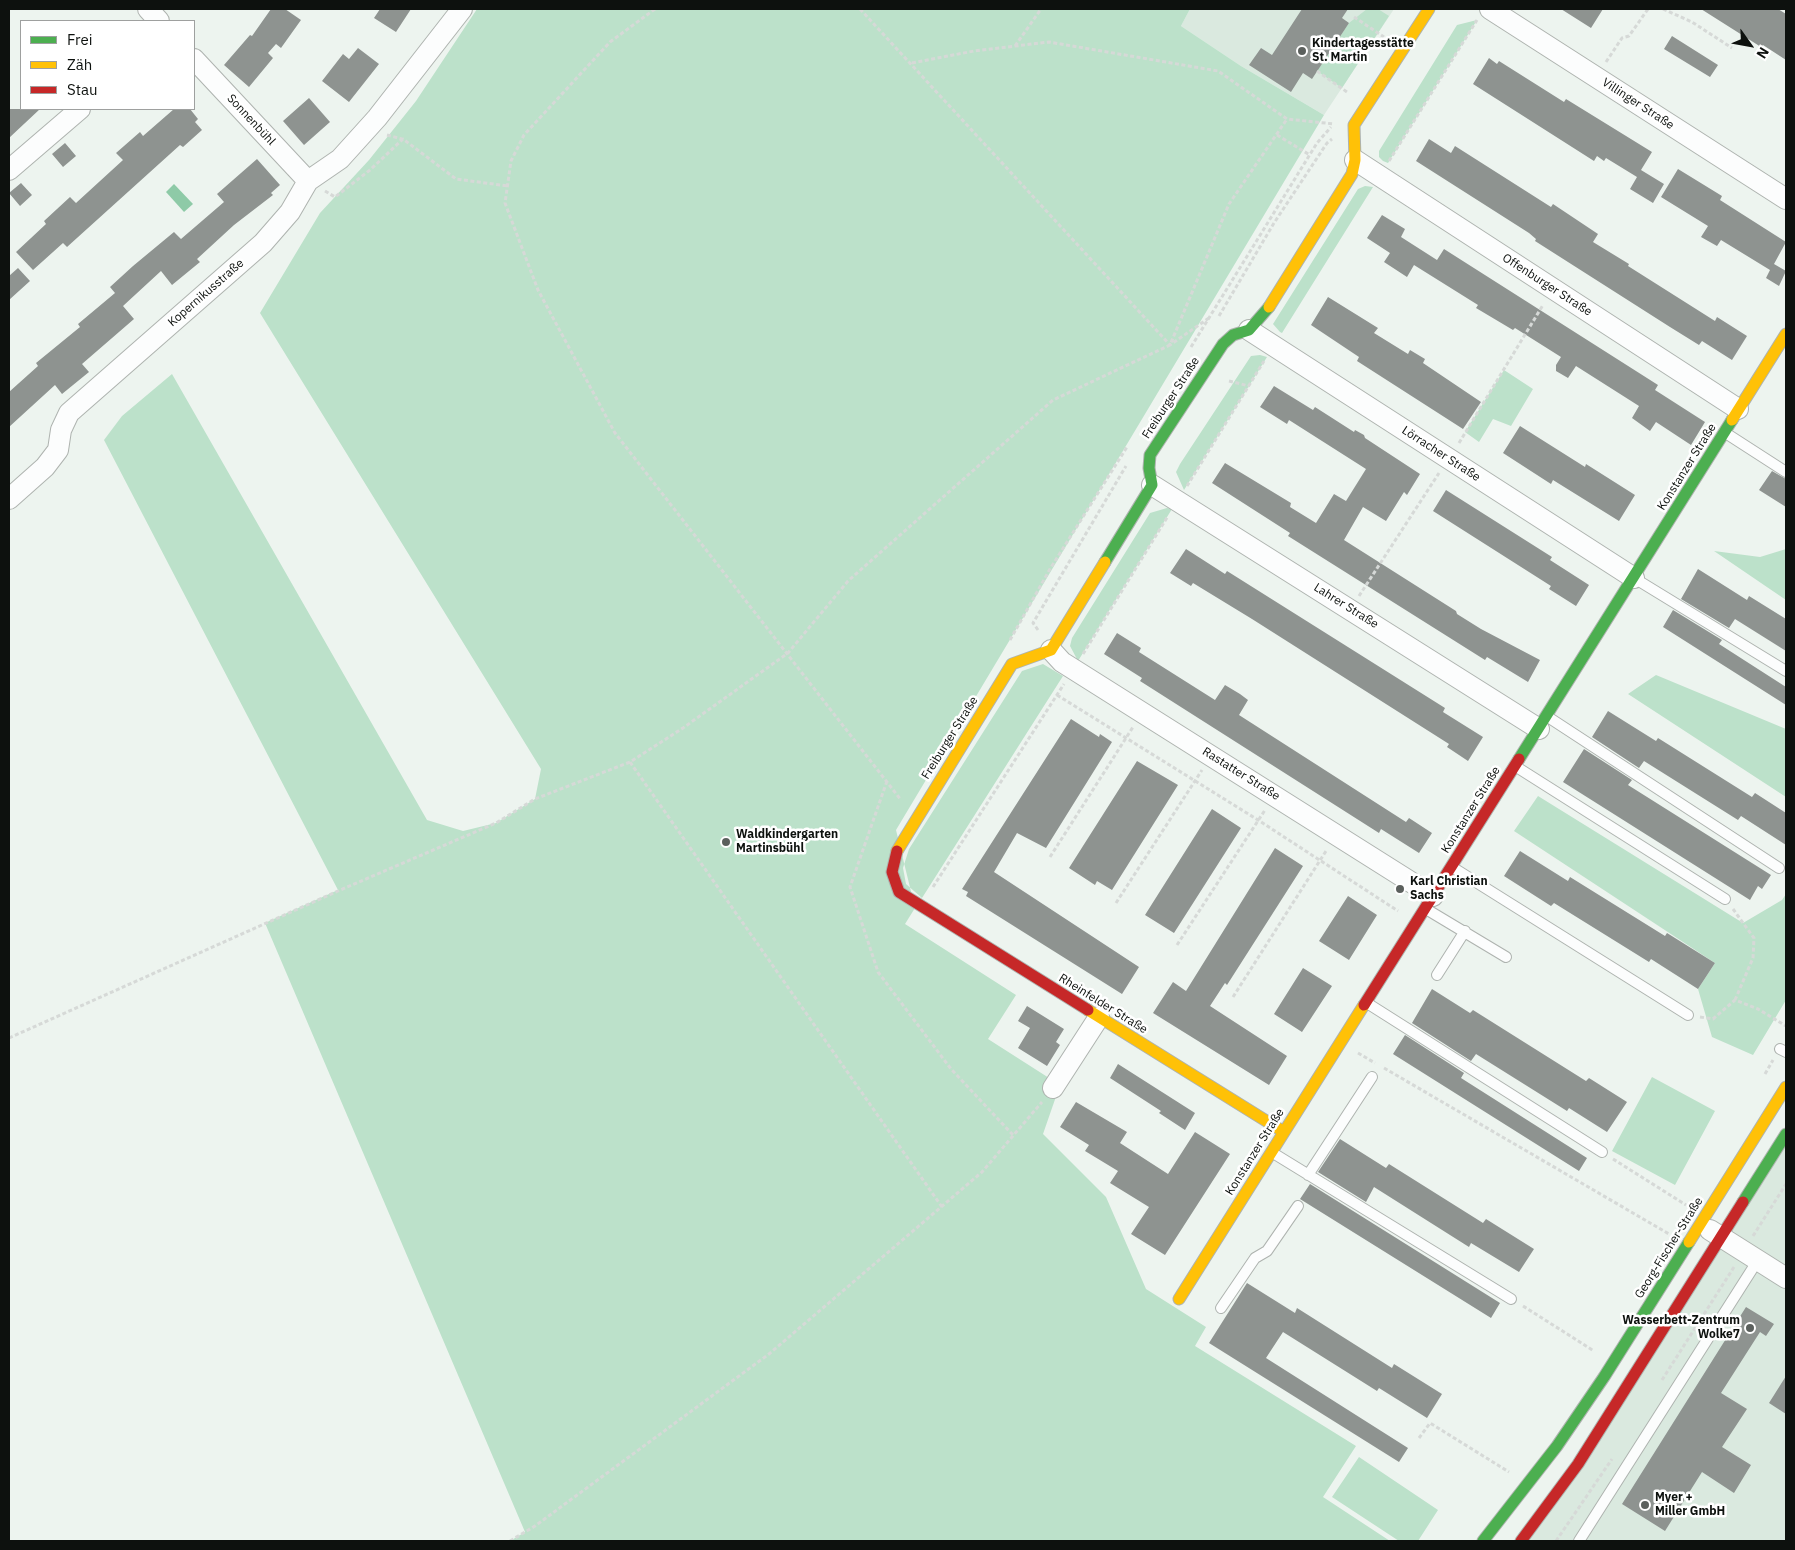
<!DOCTYPE html>
<html>
<head>
<meta charset="utf-8">
<style>
	body { margin:0 }
	#map { position:relative; width:1795px; height:1550px; overflow:hidden; background:#edf4ef; font-family:"IBM Plex Sans",sans-serif }
	canvas { display:block }
	.frame { position:absolute; inset:0; border:10px solid #0d110e; pointer-events:none }
	.legend { position:absolute; left:20px; top:20px; width:175px; height:90px; box-sizing:border-box; background:#fff; border:1px solid #9ea09f; margin:0; padding:6px 9px; list-style:none; font-size:15px; color:#0d110e }
	.legend li { display:flex; align-items:center; gap:10px; height:25px }
	.legend b { width:25px; border:1px solid #9ea09f }
	.north { position:absolute; left:1725px; top:20px; width:50px; height:50px; -webkit-text-stroke:4px #fff; paint-order:stroke; rotate:122deg; font-size:14px; font-weight:700; line-height:20px; text-align:center; color:#0d110e }
	.north::after { content:''; display:block; margin:auto; width:18px; height:22px; background:#0d110e; clip-path:polygon(50% 0,100% 100%,50% 72%,0 100%) }
</style>
</head>
<body>
<div id="map">
<canvas width="1795" height="1550"></canvas>
<div class="frame"></div>
<ul class="legend">
<li><b style="height:6px;background:#4caf50"></b>Frei</li>
<li><b style="height:6px;background:#ffc107"></b>Zäh</li>
<li><b style="height:6px;background:#c62828"></b>Stau</li>
</ul>
<div class="north">N</div>
</div>
<script>
const context = document.querySelector('canvas').getContext('2d');
context.lineJoin = 'round';
function paint(path, color) { context.fillStyle = color; context.fill(path, 'evenodd'); }
const shape = rows => new Path2D(rows.map(r => 'M' + r).join(''));
function strokePath(path, color, width, dash) { context.strokeStyle = color; context.lineWidth = width; context.lineCap = dash ? 'butt' : 'round'; context.setLineDash(dash || []); context.stroke(path); }
function write(font, color, halo, rows, align = 'center') {
  context.font = font + ' "IBM Plex Sans",sans-serif'; context.lineWidth = 5; context.setLineDash([]); context.textBaseline = 'middle'; context.strokeStyle = halo; context.fillStyle = color; for (const [text, x, y, turn = 0] of rows) {
    context.save(); context.translate(x, y); context.rotate((+turn || 0) * Math.PI / 180); context.textAlign = isNaN(turn) ? turn : align; if (halo) context.strokeText(text, 0, 0); context.fillText(text, 0, 0); context.restore();
  }
}
const built = shape([
	[1190,9,1394,9,1324,115,1241,66,1181,26],
	[1786,1134,1786,1541,1521,1541]
]);
const green = shape([
	[477,9,1190,9,1181,26,1241,66,1324,115,896,830,915,908,905,924,1016,995,988,1039,1060,1085,1043,1134,1106,1197,1146,1289,1206,1327,1195,1346,1356,1446,1323,1497,1390,1541,510,1541,525,1532,265,923,338,890,104,440,122,416,172,374,427,820,463,831,496,823,535,799,541,769,260,313,320,213,369,160,416,101],
	[1367,9,1378,9,1389,16,1342,88,1317,71,1349,23],
	[1477,20,1388,163,1383,161,1379,157,1379,151,1457,25],
	[1365,186,1373,187,1282,333,1280,332,1273,324,1358,189],
	[1260,355,1267,357,1184,490,1176,472,1180,464,1251,356],
	[1504,370,1533,389,1511,426,1493,419,1479,442,1465,432],
	[1167,508,1172,509,1078,661,1070,646,1072,638,1150,513],
	[1786,549,1786,600,1714,551,1760,557],
	[1043,664,1063,676,922,898,906,884,903,868,909,849,1022,671],
	[1656,675,1786,729,1786,797,1628,694],
	[1538,796,1743,923,1782,900,1786,894,1786,1000,1753,1055,1712,1037,1698,989,1715,963,1514,831],
	[1652,1077,1715,1111,1675,1185,1612,1151],
	[1359,1457,1438,1510,1418,1541,1399,1541,1332,1497]
]);
const water = shape([
	[174,184,193,204,184,212,166,192]
]);
const building = shape([
	[271,9,285,9,301,20,281,48,276,44,268,53,273,58,249,87,224,65,250,35,252,36],
	[380,9,411,9,396,32,374,18],
	[1302,9,1348,9,1342,18,1349,23,1312,79,1303,73,1291,92,1249,65,1261,48,1272,55],
	[1561,9,1603,9,1591,28],
	[1701,9,1778,9,1786,14,1786,60,1763,45,1761,47],
	[1672,36,1718,65,1710,77,1664,49],
	[358,48,379,64,349,102,322,81,343,54,349,59],
	[1489,58,1497,64,1499,61,1564,102,1566,99,1652,152,1641,170,1664,184,1653,203,1630,189,1637,177,1606,158,1604,161,1597,156,1594,161,1473,84],
	[309,98,330,122,304,145,283,121],
	[9,109,40,109,9,138],
	[174,109,190,109,198,119,195,122,202,130,183,147,180,145,67,247,63,243,33,270,16,252,46,224,44,221,70,197,76,203,123,160,116,153,140,132,143,136],
	[1429,139,1451,153,1455,146,1551,207,1553,204,1598,234,1593,242,1629,264,1628,266,1715,321,1717,317,1747,336,1732,360,1702,341,1699,345,1670,327,1535,241,1536,239,1529,233,1416,161],
	[65,143,76,156,63,167,52,154],
	[257,159,280,185,271,193,273,195,234,225,197,259,200,262,172,285,161,271,123,306,134,319,82,364,89,372,62,394,55,385,9,427,9,392,38,366,36,363,80,327,78,324,115,293,110,287,133,266,174,232,181,239,224,202,217,194],
	[1678,169,1722,196,1720,200,1786,242,1774,264,1786,271,1779,286,1766,278,1770,270,1721,240,1717,246,1701,237,1708,226,1661,197],
	[21,183,32,195,20,206,9,193],
	[1382,215,1405,229,1401,237,1437,260,1444,249,1658,385,1655,390,1705,422,1691,445,1656,422,1650,431,1632,418,1639,406,1576,366,1568,378,1556,371,1556,365,1561,357,1515,328,1513,330,1476,308,1478,305,1414,265,1407,277,1384,262,1390,253,1367,238],
	[18,268,30,281,9,300,9,276],
	[1328,297,1378,328,1374,333,1408,354,1410,350,1425,359,1423,363,1481,402,1463,429,1357,361,1359,357,1311,325],
	[1274,386,1313,410,1315,407,1354,432,1355,430,1364,435,1365,438,1420,474,1407,495,1404,492,1386,521,1363,507,1344,540,1456,611,1457,614,1481,629,1540,660,1528,682,1487,657,1485,660,1288,536,1290,533,1212,483,1225,463,1291,503,1290,507,1316,523,1334,494,1346,501,1366,469,1289,420,1287,424,1260,407],
	[1520,426,1585,467,1586,464,1635,495,1619,521,1553,480,1551,484,1503,453],
	[1772,471,1786,479,1786,507,1759,490],
	[1446,490,1552,557,1550,560,1589,585,1576,606,1549,589,1551,586,1433,511],
	[1186,549,1225,574,1227,571,1445,708,1443,712,1483,737,1468,761,1447,747,1449,744,1252,619,1193,583,1191,586,1170,573],
	[1698,569,1747,600,1749,596,1786,619,1786,651,1735,619,1729,628,1681,599],
	[1673,610,1722,640,1719,644,1786,687,1786,705,1663,627],
	[1117,633,1141,648,1139,652,1215,700,1225,685,1240,694,1248,700,1239,715,1406,822,1409,818,1432,833,1419,853,1381,829,1379,833,1140,681,1142,678,1104,654],
	[1608,711,1656,741,1658,738,1752,797,1755,793,1786,813,1786,845,1741,816,1738,820,1644,761,1639,768,1592,737],
	[1071,719,1099,737,1100,734,1112,742,1046,848,1017,833,994,872,1139,967,1122,994,966,896,968,892,962,889],
	[1584,749,1632,780,1628,785,1771,875,1762,889,1758,886,1750,900,1563,782],
	[1137,761,1178,785,1112,890,1097,881,1095,885,1069,868],
	[1212,809,1241,828,1174,933,1145,915],
	[1275,848,1303,866,1227,985,1225,983,1210,1006,1287,1056,1269,1085,1153,1013,1173,982,1186,991],
	[1520,851,1568,881,1570,877,1665,936,1667,933,1715,963,1698,989,1651,959,1649,962,1554,903,1551,906,1504,876],
	[1348,896,1377,915,1349,960,1319,941],
	[1303,968,1332,986,1302,1032,1274,1014],
	[1432,989,1470,1013,1473,1010,1586,1081,1589,1078,1627,1102,1607,1132,1569,1108,1567,1111,1476,1054,1471,1061,1412,1023],
	[1027,1006,1064,1029,1056,1042,1060,1045,1047,1066,1018,1048,1030,1028,1018,1021],
	[1405,1035,1464,1073,1461,1078,1587,1158,1579,1171,1393,1054],
	[1118,1064,1195,1113,1185,1130,1159,1113,1161,1111,1110,1078],
	[1076,1102,1127,1132,1120,1143,1168,1174,1195,1132,1230,1154,1165,1255,1131,1234,1149,1207,1110,1183,1118,1171,1085,1151,1089,1145,1060,1127],
	[1340,1139,1386,1168,1389,1164,1483,1223,1486,1219,1534,1249,1519,1272,1471,1243,1469,1247,1374,1187,1366,1202,1318,1172],
	[1310,1184,1500,1303,1491,1318,1300,1199],
	[1247,1283,1295,1313,1297,1308,1392,1368,1394,1364,1442,1394,1427,1418,1379,1388,1377,1391,1283,1332,1266,1358,1408,1448,1399,1462,1209,1343],
	[1746,1307,1774,1324,1766,1336,1760,1332,1721,1393,1747,1409,1722,1447,1751,1465,1734,1493,1702,1472,1665,1531,1622,1504],
	[1786,1376,1786,1414,1769,1403]
]);
const path = shape([
	[655,9,610,42,524,135,511,161,505,203,538,290,615,433,901,800],
	[860,9,1170,345,1209,318],
	[1663,9,1692,22,1732,48],
	[1354,17,1384,37],
	[1015,46,1041,9],
	[1606,62,1622,38,1629,36,1648,9],
	[912,63,974,51,1049,42,1218,71,1287,119,1334,124],
	[1317,71,1347,92],
	[387,135,402,139],
	[1277,135,1310,155],
	[1389,161,1477,20],
	[325,191,335,197,370,170,403,139,456,179,508,186],
	[1219,316,1274,223,1327,143,1332,139],
	[1191,347,1317,143,1331,127],
	[1229,381,1249,386],
	[1459,443,1543,305],
	[1187,486,1264,361],
	[1359,596,1439,473],
	[1038,630,1033,623,1126,466],
	[1010,640,1050,569,1127,447],
	[1083,654,1168,516],
	[1057,695,1258,820,1398,911],
	[630,762,942,1207],
	[887,781,850,887,878,972,951,1069,1013,1135],
	[1050,857,1133,727],
	[933,887,1064,684],
	[1116,903,1202,770],
	[1733,909,1754,938,1753,958,1735,1000],
	[1177,945,1265,810],
	[1233,997,1326,851],
	[1700,1017,1713,1019,1735,1000,1758,1009,1786,1026],
	[9,1038,338,891,496,823,535,799,630,762,683,728,788,653,848,581,1053,400,1170,345,1229,204,1287,119],
	[1358,1053,1375,1063],
	[1384,1068,1669,1234],
	[1765,1074,1773,1060],
	[1613,1159,1686,1205],
	[1753,1236,1786,1184],
	[1523,1306,1594,1351],
	[1662,1380,1734,1267],
	[1419,1438,1430,1423,1509,1472],
	[510,1541,535,1526,769,1354,982,1172,1042,1102],
	[1556,1541,1612,1459]
]);
const lane = shape([
	[1724,432,1786,472],
	[1634,578,1786,671],
	[1548,717,1779,868],
	[1515,766,1725,899],
	[1452,867,1688,1015],
	[1426,909,1506,957],
	[1437,975,1465,931],
	[1367,1003,1602,1152],
	[1780,1049,1786,1052],
	[1273,1153,1511,1299],
	[1308,1175,1372,1077],
	[1221,1308,1255,1258,1267,1251,1298,1206],
	[1579,1541,1758,1260]
]);
const street = shape([
	[148,9,159,21],
	[1490,9,1786,199],
	[194,59,308,181],
	[1355,160,1738,409],
	[9,170,80,109],
	[1249,330,1634,578],
	[1152,485,1539,729],
	[9,499,45,467,58,450,61,430,69,413,263,243,290,212,308,181,340,159,377,118,462,9],
	[1051,650,1062,662,1433,896],
	[1053,1088,1099,1017],
	[1710,1230,1786,1278]
]);
const fast = shape([
	[1105,562,1152,485,1149,468,1150,455,1223,344,1233,335,1249,330,1269,307],
	[1519,759,1732,420],
	[1743,1202,1786,1134],
	[1483,1541,1557,1446,1604,1377,1689,1242]
]);
const slow = shape([
	[1269,307,1352,174,1355,160,1354,125,1429,9],
	[1732,420,1786,334],
	[897,851,1012,664,1051,650,1105,562],
	[1088,1010,1284,1132],
	[1689,1242,1786,1087],
	[1179,1299,1364,1005]
]);
const jam = shape([
	[897,851,892,872,899,892,1088,1010],
	[1364,1005,1519,759],
	[1521,1541,1578,1464,1743,1202]
]);
const markers = [
	[1302,51,5,"#5b605d"],
	[726,842,5,"#5b605d"],
	[1400,889,5,"#5b605d"],
	[1750,1328,5,"#5b605d"],
	[1645,1505,5,"#5b605d"]
];
const poiNames = [
	["Kindertagesstätte",1312,44],
	["St. Martin",1312,58],
	["Waldkindergarten",736,835],
	["Martinsbühl",736,849],
	["Karl Christian",1410,882],
	["Sachs",1410,896],
	["Wasserbett-Zentrum",1740,1321,"right"],
	["Wolke7",1740,1335,"right"],
	["Myer +",1655,1498],
	["Miller GmbH",1655,1512]
];
const streetNames = [
	["Villinger Straße",1638,104,33],
	["Sonnenbühl",251,120,47],
	["Offenburger Straße",1547,285,33],
	["Kopernikusstraße",206,293,-41],
	["Freiburger Straße",1171,398,-57],
	["Lörracher Straße",1441,454,33],
	["Konstanzer Straße",1687,467,-58],
	["Lahrer Straße",1346,606,32],
	["Freiburger Straße",950,738,-58],
	["Rastatter Straße",1241,774,32],
	["Konstanzer Straße",1471,810,-58],
	["Rheinfelder Straße",1103,1004,32],
	["Konstanzer Straße",1255,1152,-58],
	["Georg-Fischer-Straße",1669,1248,-58]
];
paint(built, '#dae9df');
paint(green, '#bce1ca');
paint(water, '#8ecaa7');
paint(building, '#8e9390');
strokePath(lane, '#aeb3af', 12);
strokePath(street, '#aeb3af', 22);
strokePath(fast, '#aeb3af', 13);
strokePath(slow, '#aeb3af', 13);
strokePath(jam, '#aeb3af', 13);
strokePath(path, '#d6d9d7', 3, [4, 2.5]);
strokePath(lane, '#fcfdfd', 10);
strokePath(street, '#fcfdfd', 20);
strokePath(fast, '#4caf50', 11);
strokePath(slow, '#ffc107', 11);
strokePath(jam, '#c62828', 11);
for (const [x, y, r, color] of markers) { const dot = new Path2D(); dot.arc(x, y, r, 0, 2 * Math.PI); context.fillStyle = color; context.fill(dot); strokePath(dot, '#fff', 2); }
write('bold 12px', '#0d110e', '#fff', poiNames, 'left');
write('12px', '#0d110e', '#fff', streetNames);
</script>
</body>
</html>
